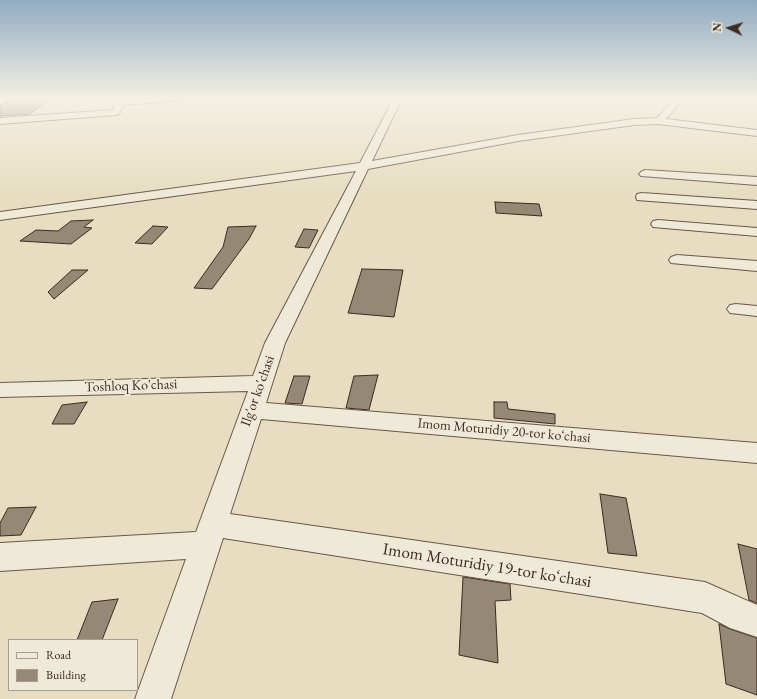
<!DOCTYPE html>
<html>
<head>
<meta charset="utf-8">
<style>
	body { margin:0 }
	#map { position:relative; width:757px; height:699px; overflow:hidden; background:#e7dec1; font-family:"EB Garamond",serif }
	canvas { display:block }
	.legend { position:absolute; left:8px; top:639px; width:130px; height:52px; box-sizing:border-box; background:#efead7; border:1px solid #a89e8e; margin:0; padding:5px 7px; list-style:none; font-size:12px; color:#3d2b20 }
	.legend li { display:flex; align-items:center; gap:8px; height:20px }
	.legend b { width:20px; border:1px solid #a89e8e }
	.north { position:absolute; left:709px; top:8px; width:40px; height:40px; -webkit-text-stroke:3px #efead7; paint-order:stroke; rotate:274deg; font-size:11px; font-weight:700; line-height:16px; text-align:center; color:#3d2b20 }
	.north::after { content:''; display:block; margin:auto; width:14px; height:18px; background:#3d2b20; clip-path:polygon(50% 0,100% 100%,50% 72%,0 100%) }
</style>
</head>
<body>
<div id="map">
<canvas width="757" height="699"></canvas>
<ul class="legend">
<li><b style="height:5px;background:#efead7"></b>Road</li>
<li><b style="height:11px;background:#958874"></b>Building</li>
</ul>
<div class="north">N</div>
</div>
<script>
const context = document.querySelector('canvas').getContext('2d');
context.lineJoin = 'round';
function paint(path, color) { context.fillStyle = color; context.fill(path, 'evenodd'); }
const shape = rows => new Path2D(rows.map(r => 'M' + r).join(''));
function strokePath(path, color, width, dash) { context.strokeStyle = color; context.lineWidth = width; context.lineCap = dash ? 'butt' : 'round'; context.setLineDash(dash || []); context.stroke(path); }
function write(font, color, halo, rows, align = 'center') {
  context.font = font + ' "EB Garamond",serif'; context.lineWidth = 3.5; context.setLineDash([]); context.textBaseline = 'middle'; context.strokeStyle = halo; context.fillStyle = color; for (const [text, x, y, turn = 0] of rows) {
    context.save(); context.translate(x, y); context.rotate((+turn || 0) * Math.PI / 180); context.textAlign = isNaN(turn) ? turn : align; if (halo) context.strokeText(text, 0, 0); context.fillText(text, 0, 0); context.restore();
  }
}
const building = shape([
	[12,98,51,98,30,114,0,116,0,106,12,98],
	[495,202,539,204,542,216,496,213,495,202],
	[93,220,84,227,92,228,71,244,20,241,36,230,58,231,71,221,93,220],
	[153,226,168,227,152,244,135,243,153,226],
	[256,226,249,239,212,289,194,288,223,247,228,227,256,226],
	[304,229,318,230,309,248,295,247,304,229],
	[362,269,403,270,394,317,348,313,362,269],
	[72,270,88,270,54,299,48,292,72,270],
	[378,375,369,410,346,408,354,376,378,375],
	[294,376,310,376,302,404,285,403,294,376],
	[87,402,74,424,52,424,62,405,87,402],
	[494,402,507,402,508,409,555,414,555,424,494,418,494,402],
	[600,494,626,498,637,556,608,553,600,494],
	[36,507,21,535,0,536,0,523,8,508,36,507],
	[738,544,757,549,757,603,749,600,738,544],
	[463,577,510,584,511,600,495,601,498,663,459,655,463,577],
	[118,599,102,640,77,640,92,602,118,599],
	[719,624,730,629,757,638,757,695,726,684,719,624]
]);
const minor = shape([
	[115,98,123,98,124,100,189,98,185,100,123,105,119,114,116,115,0,124,0,118,113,110,116,103,115,98],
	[394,98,402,98,372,161,518,135,634,119,657,118,676,98,684,98,666,119,757,130,757,136,658,124,634,125,518,141,368,169,285,343,266,403,757,443,757,463,261,419,230,514,705,582,757,605,757,637,730,628,702,613,223,538,171,699,135,699,186,559,0,571,0,543,196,532,248,391,0,397,0,383,253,376,265,343,356,171,0,220,0,212,360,163,394,98],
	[645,170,757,177,757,185,641,176,639,174,641,172,645,170],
	[642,193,757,201,757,209,637,200,636,197,637,194,642,193],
	[658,220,757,228,757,236,653,227,651,224,653,221,658,220],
	[677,255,757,261,757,271,671,263,669,260,671,257,677,255],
	[736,304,757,306,757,316,730,313,727,309,730,305,736,304]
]);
const streetNames = [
	["Toshloq Ko'chasi",131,386,-2],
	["Ilg'or ko'chasi",258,391,-70],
	["Imom Moturidiy 20-tor koʻchasi",504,431,5]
];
const nearStreetnames = [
	["Imom Moturidiy 19-tor koʻchasi",487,566,9]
];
paint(building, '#958874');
strokePath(building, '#3d2b20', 1);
strokePath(minor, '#685848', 2);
paint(minor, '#efead7');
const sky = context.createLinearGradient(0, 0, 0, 196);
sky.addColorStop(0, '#90acc2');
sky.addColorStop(0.5, '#f4f0e3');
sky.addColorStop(1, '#f4f0e300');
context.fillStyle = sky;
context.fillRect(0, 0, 757, 196);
write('14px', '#3d2b20', '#efead7', streetNames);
write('17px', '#3d2b20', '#efead7', nearStreetnames);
</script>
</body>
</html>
